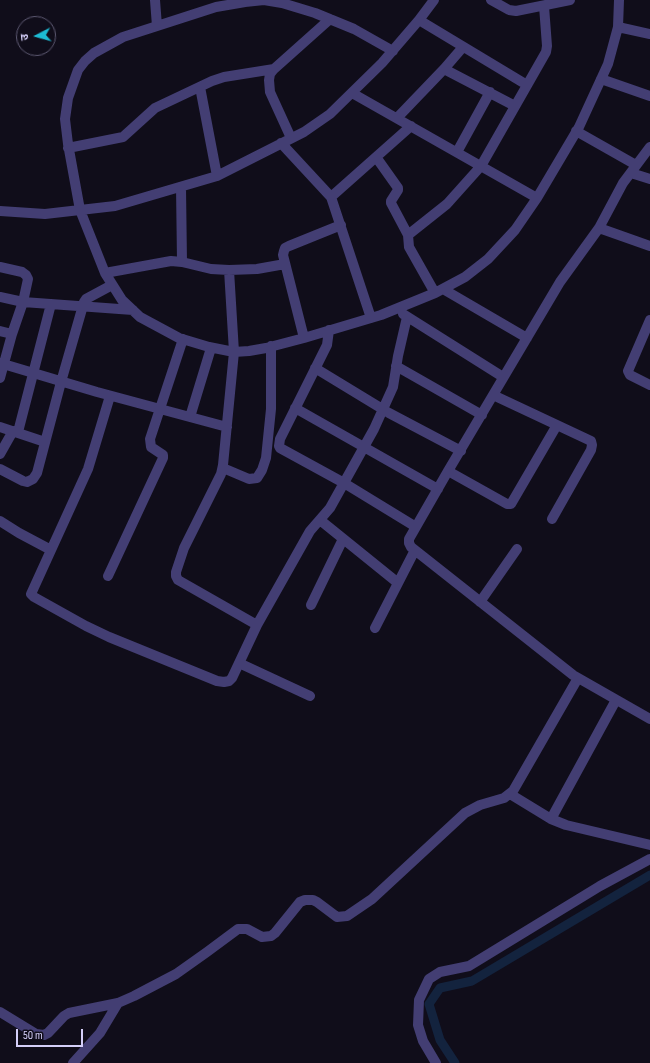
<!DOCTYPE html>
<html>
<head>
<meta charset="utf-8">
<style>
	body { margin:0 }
	#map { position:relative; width:650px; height:1063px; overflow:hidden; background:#100d1a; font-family:"Sofia Sans Condensed","Noto Sans Devanagari",sans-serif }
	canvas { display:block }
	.north { position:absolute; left:16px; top:16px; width:40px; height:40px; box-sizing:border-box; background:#100d1a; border:1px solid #5e5a73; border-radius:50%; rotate:264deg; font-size:11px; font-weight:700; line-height:16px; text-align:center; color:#d4cef8 }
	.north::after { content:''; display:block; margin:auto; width:14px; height:18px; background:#1dbbd4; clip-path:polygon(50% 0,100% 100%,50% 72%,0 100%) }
	.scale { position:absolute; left:16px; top:1029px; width:67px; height:18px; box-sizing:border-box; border:2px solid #d4cef8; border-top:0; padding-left:5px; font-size:12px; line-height:14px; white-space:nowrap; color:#d4cef8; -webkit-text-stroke:3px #100d1a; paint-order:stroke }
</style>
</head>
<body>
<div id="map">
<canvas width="650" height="1063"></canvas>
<div class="north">उ</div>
<div class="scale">50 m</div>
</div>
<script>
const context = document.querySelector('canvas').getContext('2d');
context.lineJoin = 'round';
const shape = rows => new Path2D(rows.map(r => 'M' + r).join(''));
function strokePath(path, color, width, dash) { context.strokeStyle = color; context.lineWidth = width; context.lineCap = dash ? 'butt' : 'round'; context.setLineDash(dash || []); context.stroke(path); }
const canal = shape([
	[455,1063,440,1040,429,1004,440,988,472,981,650,875]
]);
const minor = shape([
	[155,0,157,26],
	[491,0,509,10,516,11,570,0],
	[419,20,527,85],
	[618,27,650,34],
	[393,51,354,29,315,13,282,3,264,0,245,2,216,7,123,37,94,53,85,61,78,70,68,98,65,119,68,144,80,210,105,273,122,300,140,317,179,338,209,347,234,352,249,351,266,348,304,338,381,315,435,293,465,277,488,259,515,230,537,198,579,127,608,64,618,27,619,0],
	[444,69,515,106],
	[601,79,650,96],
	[200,87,217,176],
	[352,93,537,198],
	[397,118,444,69,463,47],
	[576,131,636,165],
	[291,138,270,92,269,80,270,74,274,69,330,19],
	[281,143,331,197,371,318],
	[650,147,623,183,599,228,560,282,448,471,409,539,409,543,411,547,573,675,650,719],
	[68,148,123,137,155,108,212,81,224,77,274,69],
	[457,152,490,92],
	[376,157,398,188,398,190,391,201,391,203,408,235],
	[631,173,650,179],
	[181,187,182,262],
	[331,197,411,126],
	[0,211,45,214,115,206,217,176,304,132,330,114,382,63,419,20,434,0],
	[599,228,650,246],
	[0,267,22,272,26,275,28,279,23,302,12,334,0,378],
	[229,270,234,352,223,465,221,474,184,548,176,572,176,576,178,580,257,625],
	[105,273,171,261,182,262,211,269,229,270,257,269,285,264],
	[443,289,527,338],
	[435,293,409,247,408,235,447,204,481,166,546,52,547,46,544,6],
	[0,297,23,302,133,310],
	[403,314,503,377],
	[650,320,628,371,630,375,650,385],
	[329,330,327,345,280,439,279,446,280,448,344,483,416,527],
	[0,331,12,334],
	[304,338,283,255,284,251,285,248,289,246,341,225],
	[0,363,97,392,227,427],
	[396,366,482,415],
	[315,368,389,413,461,451],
	[493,395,591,441,592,445,591,450,552,519],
	[110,396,88,469,31,594,34,597,86,626,109,637,217,681,224,682,229,681,232,678,257,625,310,531,330,508,374,429,393,387,398,356,407,317],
	[295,408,438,489],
	[190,417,211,348],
	[0,427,45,442],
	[18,432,51,304],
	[0,454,13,431],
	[223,468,249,479,257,478,262,470,266,458,271,409,271,346],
	[0,469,23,481,27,482,33,479,37,473,61,382,84,302,86,299,112,285],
	[448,471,507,504,511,504,557,425],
	[320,520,398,583],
	[0,521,19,533,51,550],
	[108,576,163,458,163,455,151,447,150,439,183,339],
	[480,602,517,549],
	[311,605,343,539],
	[375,628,415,550],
	[239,663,310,696],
	[510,794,551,819,566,825,650,845],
	[551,819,616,700],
	[0,1012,36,1034,44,1035,48,1033,64,1016,69,1013,118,1003,134,996,176,974,207,952,238,929,247,929,262,937,271,936,275,933,300,902,305,900,313,900,317,902,337,917,347,916,372,899,465,813,480,805,504,798,513,791,578,678],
	[73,1063,100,1033,118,1003],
	[436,1063,423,1041,418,1025,419,1000,429,979,440,972,469,966,600,886,650,859]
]);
strokePath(canal, '#13233e', 9);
strokePath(minor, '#433e73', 10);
</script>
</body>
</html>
